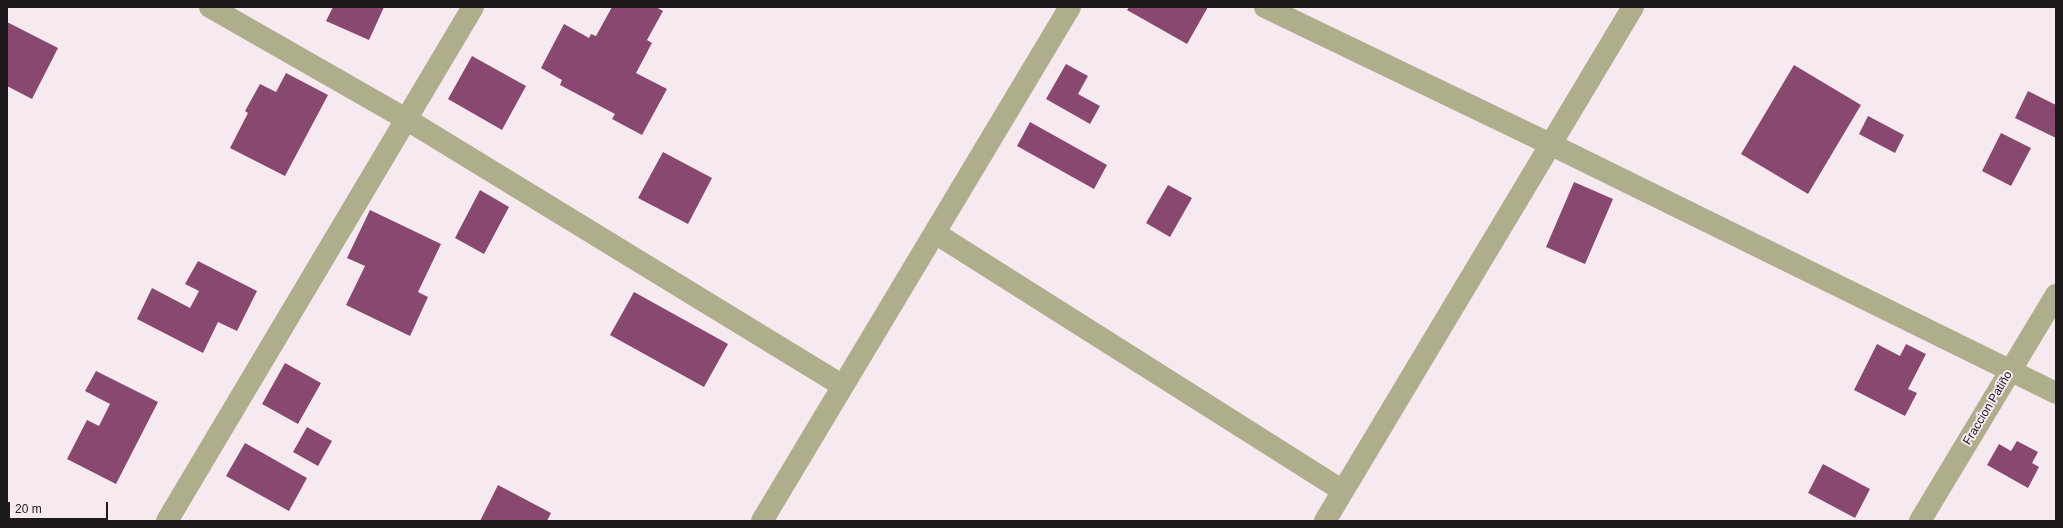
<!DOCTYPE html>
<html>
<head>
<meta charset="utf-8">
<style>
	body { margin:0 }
	#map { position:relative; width:2063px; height:528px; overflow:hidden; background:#f6eaf0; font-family:Arial,sans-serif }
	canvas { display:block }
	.frame { position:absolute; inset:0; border:8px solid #1d191c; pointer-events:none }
	.scale { position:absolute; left:8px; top:502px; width:100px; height:18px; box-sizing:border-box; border:2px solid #1d191c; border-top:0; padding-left:5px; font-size:12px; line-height:14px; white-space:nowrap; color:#1d191c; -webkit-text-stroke:3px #f6eaf0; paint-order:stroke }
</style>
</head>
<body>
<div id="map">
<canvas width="2063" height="528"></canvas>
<div class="frame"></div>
<div class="scale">20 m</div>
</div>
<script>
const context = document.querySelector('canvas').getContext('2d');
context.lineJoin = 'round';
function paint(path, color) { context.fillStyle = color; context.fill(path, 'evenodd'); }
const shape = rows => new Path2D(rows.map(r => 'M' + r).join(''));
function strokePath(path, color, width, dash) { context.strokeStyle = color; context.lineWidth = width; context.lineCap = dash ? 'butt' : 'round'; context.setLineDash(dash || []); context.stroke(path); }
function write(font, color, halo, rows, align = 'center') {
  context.font = font + ' Arial,sans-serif'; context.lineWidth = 4; context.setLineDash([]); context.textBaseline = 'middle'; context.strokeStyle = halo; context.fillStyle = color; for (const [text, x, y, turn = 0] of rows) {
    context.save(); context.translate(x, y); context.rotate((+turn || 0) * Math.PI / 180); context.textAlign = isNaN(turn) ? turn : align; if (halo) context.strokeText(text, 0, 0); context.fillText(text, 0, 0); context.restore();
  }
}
const building = shape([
	[333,7,384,7,369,40,326,21],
	[612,7,656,7,663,11,647,40,652,43,636,73,667,89,642,135,612,119,615,114,560,85,562,80,541,68,564,24,589,38,591,34,596,36],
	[1129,7,1208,7,1187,44,1127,10],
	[7,22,58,48,32,99,7,86],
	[472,56,526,86,502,130,448,99],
	[1066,64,1088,76,1078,94,1100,106,1090,124,1046,99],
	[1794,65,1861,105,1808,194,1741,154],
	[286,73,328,95,285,176,230,148,248,113,245,111,260,84,276,92],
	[2028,91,2056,105,2056,138,2015,118],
	[1868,116,1904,135,1895,153,1859,134],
	[1030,122,1107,165,1094,189,1017,146],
	[2001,133,2031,148,2011,186,1982,171],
	[663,152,712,178,688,224,638,198],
	[1574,182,1613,199,1585,264,1546,247],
	[1168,185,1192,198,1170,237,1146,223],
	[480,190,509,207,484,254,455,238],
	[370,210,441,244,418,292,428,297,410,336,346,305,365,266,347,258],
	[198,261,257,291,237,331,218,322,203,353,137,319,152,288,190,308,199,291,185,284],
	[634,292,728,344,704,387,610,335],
	[1877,344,1900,356,1906,344,1926,354,1908,389,1917,393,1905,416,1854,390],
	[285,363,321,383,298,424,262,404],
	[96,371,158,402,116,484,67,459,87,420,99,426,110,404,85,391],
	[307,427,332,441,318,466,293,452],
	[2017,441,2038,452,2032,463,2039,467,2028,488,1987,465,1999,444,2011,451],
	[245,443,307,478,289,511,226,476],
	[1823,464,1870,489,1855,518,1808,493],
	[498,485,551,513,547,521,480,521]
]);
const minor = shape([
	[210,7,406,119,843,386],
	[1265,7,1552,145,2056,393],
	[935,233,1343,491],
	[167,521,473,7],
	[762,521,1070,7],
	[1325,521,1633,7],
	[1920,521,2056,295]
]);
const streetNames = [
	["Fraccion Patiño",1988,408,-59]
];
paint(building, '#894870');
strokePath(minor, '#aead8c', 22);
write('12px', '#1d191c', '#f6eaf0', streetNames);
</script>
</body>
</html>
